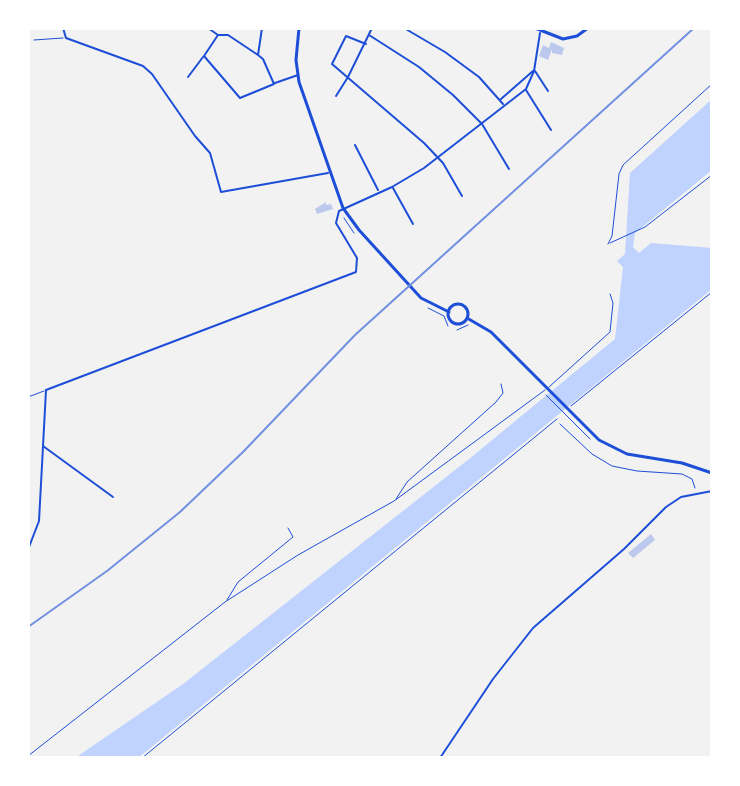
<!DOCTYPE html>
<html>
<head>
<meta charset="utf-8">
<style>
	body { margin:0 }
	#map { position:relative; width:740px; height:786px; overflow:hidden; background:#f2f2f2; font-family:"DM Sans",sans-serif }
	canvas { display:block }
	.frame { position:absolute; inset:0; border:30px solid #fff; pointer-events:none }
</style>
</head>
<body>
<div id="map">
<canvas width="740" height="786"></canvas>
<div class="frame"></div>
</div>
<script>
const context = document.querySelector('canvas').getContext('2d');
context.lineJoin = 'round';
function paint(path, color) { context.fillStyle = color; context.fill(path, 'evenodd'); }
const shape = rows => new Path2D(rows.map(r => 'M' + r).join(''));
function strokePath(path, color, width, dash) { context.strokeStyle = color; context.lineWidth = width; context.lineCap = dash ? 'butt' : 'round'; context.setLineDash(dash || []); context.stroke(path); }
const water = shape([
	[712,99,712,170,635,233,633,247,639,253,651,243,712,248,712,289,138,758,75,758,183,684,469,459,615,339,623,267,617,261,625,254,630,173]
]);
const building = shape([
	[551,42,564,48,562,55,552,53,552,49,548,60,539,56,543,45,549,48],
	[326,202,326,205,331,204,333,209,317,214,315,209],
	[651,534,655,540,633,558,628,553]
]);
const path = shape([
	[344,218,354,233],
	[428,308,444,316,448,326],
	[457,330,468,325],
	[546,395,590,439],
	[571,406,712,292],
	[560,424,592,454,612,466,637,471,682,474,692,479,695,488]
]);
const service = shape([
	[34,40,63,38],
	[610,243,645,227,712,175],
	[608,244,612,236,619,174,623,165,712,84],
	[549,387,610,332,613,303,610,294],
	[28,397,44,391],
	[396,499,407,482,496,402,503,393,501,384],
	[227,600,238,582,293,537,288,528],
	[28,756,225,602,298,555,394,501,545,390],
	[142,758,557,419]
]);
const minor = shape([
	[63,28,66,38,143,66,152,74,195,136,210,153,221,192,328,173],
	[208,28,218,35,228,35,258,55,263,59,274,84,240,98,204,56,218,35],
	[271,28,279,29],
	[404,28,445,52,479,77,503,104],
	[369,35,419,67,453,95,482,124,509,169],
	[366,44,346,36,332,64,424,143,443,163,462,196],
	[258,55,262,28],
	[535,71,548,91],
	[188,77,203,57],
	[275,83,298,75],
	[526,90,551,130],
	[336,96,348,77,372,28],
	[501,99,533,71],
	[355,145,378,190],
	[393,188,413,224],
	[43,446,113,497],
	[29,547,39,521,46,390,356,272,357,258,336,223,339,211,392,187,424,168,526,89,534,71,540,33],
	[440,758,493,679,533,628,624,549,666,507,681,497,712,491]
]);
const tertiary = shape([
	[535,28,563,39,577,36,588,28]
]);
const secondary = shape([
	[299,28,296,60,299,82,343,208,359,230,421,298,449,312],
	'448 314a10 10 0 1 1 20 0a10 10 0 1 1-20 0Z',
	[467,318,491,332,599,440,627,454,682,463,712,473]
]);
const rail = shape([
	[28,627,107,571,180,512,243,452,355,335,694,28]
]);
paint(water, '#bfd3fe');
paint(building, '#bdc9ec');
strokePath(path, '#1d4ed8', 1);
strokePath(service, '#1d4ed8', 1);
strokePath(minor, '#1d4ed8', 2);
strokePath(tertiary, '#1d4ed8', 3);
strokePath(secondary, '#1d4ed8', 3);
strokePath(rail, '#7290e2', 2);
</script>
</body>
</html>
